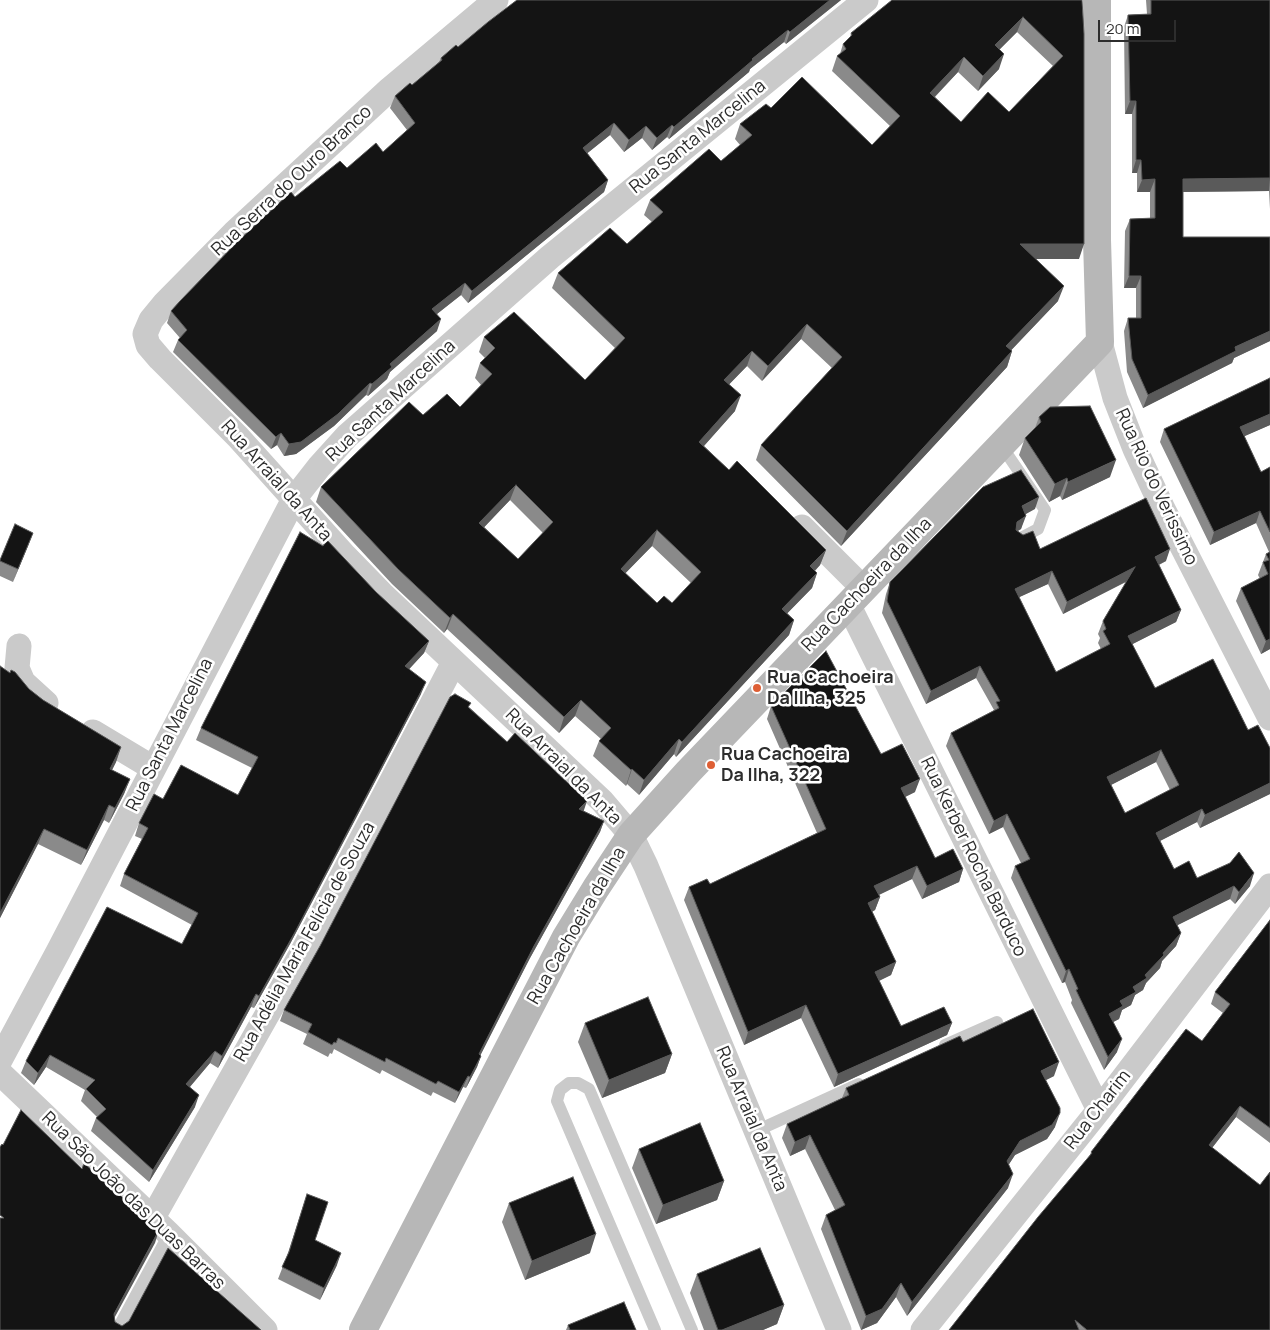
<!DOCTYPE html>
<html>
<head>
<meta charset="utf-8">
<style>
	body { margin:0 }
	#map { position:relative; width:1270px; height:1330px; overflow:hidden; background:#fff; font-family:Manrope,sans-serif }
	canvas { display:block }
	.scale { position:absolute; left:1098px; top:20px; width:78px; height:22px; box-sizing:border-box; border:2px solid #2d2d2d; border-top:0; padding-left:6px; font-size:15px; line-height:18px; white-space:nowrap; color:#2d2d2d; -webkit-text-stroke:4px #fff; paint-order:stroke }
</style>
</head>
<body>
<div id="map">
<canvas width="1270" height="1330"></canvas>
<div class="scale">20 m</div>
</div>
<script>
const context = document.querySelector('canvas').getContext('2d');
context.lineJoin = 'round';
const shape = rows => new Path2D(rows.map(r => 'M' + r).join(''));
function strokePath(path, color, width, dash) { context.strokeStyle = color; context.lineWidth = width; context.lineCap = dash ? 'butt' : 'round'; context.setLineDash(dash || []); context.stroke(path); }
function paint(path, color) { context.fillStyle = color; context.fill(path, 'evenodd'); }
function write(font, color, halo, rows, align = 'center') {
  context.font = font + ' Manrope,sans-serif'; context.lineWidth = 5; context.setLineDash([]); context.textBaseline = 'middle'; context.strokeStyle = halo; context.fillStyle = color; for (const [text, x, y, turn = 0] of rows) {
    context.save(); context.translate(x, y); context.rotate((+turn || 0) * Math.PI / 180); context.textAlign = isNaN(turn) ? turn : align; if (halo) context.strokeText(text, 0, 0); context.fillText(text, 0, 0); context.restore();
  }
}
const lane = shape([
	[1001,445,1045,510,1038,529,1019,539],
	[945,1045,997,1022],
	[756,1131,859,1084],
	[117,1330,169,1234],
	[655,1330,557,1101,560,1090,569,1083,578,1083,589,1089,692,1330]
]);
const street = shape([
	[496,0,390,89,234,233,165,303,151,320,145,334,148,345,160,359,238,437,345,556,382,594,602,801,631,835,646,866,839,1330],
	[1100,342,1115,398,1135,449,1163,509,1270,718],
	[802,527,864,589],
	[848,604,1099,1110],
	[19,646,17,668,23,682,46,703],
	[93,732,153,768],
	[0,1060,58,952,294,499,319,467,347,436,550,257,866,0],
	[0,1073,169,1234,265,1330],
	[152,1219,303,951,454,662],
	[923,1330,1099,1110,1270,886]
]);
const secondary = shape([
	[363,1330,566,937,596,888,631,835,688,772,1100,342,1097,240,1097,0]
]);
const wall = shape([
	[517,0,841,0,786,44,784,42,750,69,749,72,669,139,667,137,652,150,642,138,624,152,610,135,587,153,608,180,604,192,468,303,461,295,437,314,437,331,390,372,387,379,368,396,366,395,334,426,296,454,284,456,277,445,271,449,173,352,178,340,180,338,167,323,171,311,295,197,347,168,383,152,407,130,390,108,395,96,412,85,439,62,441,58,458,47],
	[1082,0,1079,259,1036,259,1058,301,1011,350,1012,351,1007,367,841,546,756,460,761,445,832,368,801,339,762,381,747,366,729,384,735,411,704,446,729,470,826,550,820,565,815,571,817,573,812,588,787,613,794,620,789,635,676,757,674,754,639,795,627,784,626,786,593,756,599,741,601,739,575,716,559,733,447,629,444,633,392,584,316,502,321,487,423,415,460,407,481,385,475,378,480,363,485,358,479,352,484,337,585,380,615,348,552,288,558,273,627,244,652,222,644,215,650,200,721,161,740,145,735,139,740,124,771,108,872,145,890,126,832,71,837,56,840,54,843,44,850,38,851,33],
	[1017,32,1053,66,1009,112,961,122,935,97,958,72,978,91,999,69,1000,49],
	[510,500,543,533,518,559,484,527],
	[652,546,691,583,672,603,657,603,625,573],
	[1146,0,1270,0,1270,209,1269,191,1183,192,1183,237,1270,237,1270,341,1234,358,1232,363,1143,408,1127,372,1124,331,1128,318,1136,318,1136,288,1124,288,1125,231,1130,219,1150,218,1150,192,1137,192,1137,173,1132,173,1132,114,1125,114,1124,27,1128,15,1147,14],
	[1270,378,1270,425,1244,436,1261,472,1270,467,1270,649,1261,654,1236,601,1241,588,1260,579,1258,575,1266,554,1269,552,1256,523,1210,545,1160,442,1164,429],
	[1039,417,1110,477,1062,500,1060,496,1049,502,1019,455,1025,438,1035,428],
	[1035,509,1025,514,1021,529,1018,531,1040,549,1166,561,1159,565,1181,610,1176,622,1132,644,1155,688,1248,730,1270,748,1270,794,1200,828,1197,822,1160,841,1174,869,1197,878,1250,886,1235,904,1230,899,1177,925,1181,933,1176,946,1162,961,1160,968,1146,983,1143,990,1135,995,1131,1005,1122,1010,1119,1019,1113,1022,1117,1052,1104,1070,1071,1003,1072,1000,1065,982,1062,983,1011,878,1015,866,1021,863,1003,827,989,834,946,746,951,733,993,711,994,710,976,678,926,704,882,613,886,594,890,582],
	[1126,582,1103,621,1098,634,1100,638,1098,643,1101,649,1056,672,1019,597,1048,584,1063,614],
	[1156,762,1170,790,1125,813,1111,785],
	[33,533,13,582,0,576,0,560],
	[376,592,429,641,424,653,409,669,421,694,290,944,254,1008,251,1007,218,1068,210,1063,190,1087,195,1107,149,1182,91,1131,96,1118,97,1117,81,1101,85,1090,46,1067,34,1085,21,1073,26,1061,182,944,192,925,120,886,124,874,142,839,135,836,139,823,163,799,238,795,252,768,196,740,201,728],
	[0,666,43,700,121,747,116,762,112,770,130,779,124,794,109,823,104,820,81,865,38,844,0,918],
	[771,706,881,754,915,792,905,797,935,858,963,869,959,882,922,899,912,879,879,895,880,897,875,910,872,912,896,962,891,975,879,981,901,1026,952,1023,947,1035,834,1087,801,1018,744,1045,684,900,689,887,710,884,817,833,767,719],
	[469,707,584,811,604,821,600,832,530,958,480,1055,481,1056,477,1067,466,1088,463,1087,455,1103,433,1092,431,1096,382,1070,380,1074,334,1049,332,1054,330,1053,328,1057,303,1044,307,1034,280,1021,284,1010],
	[1270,920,1270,1143,1236,1117,1212,1148,1270,1330,949,1330,1090,1155,1091,1152,1202,1041,1223,1013,1211,1004,1215,992],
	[585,1023,672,1054,665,1073,602,1098,578,1042],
	[963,1042,1054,1076,1046,1080,1055,1127,1047,1139,1015,1155,1009,1164,1008,1188,907,1316,896,1297,877,1323,861,1330,821,1229,826,1215,835,1210,805,1149,790,1156,782,1138,787,1124,842,1098,846,1088],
	[639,1149,724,1181,717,1200,656,1224,632,1168],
	[307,1194,315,1240,337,1265,320,1300,278,1279,287,1256],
	[509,1203,590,1253,525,1280,502,1222],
	[697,1274,784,1305,777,1324,763,1330,704,1330,690,1293],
	[568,1325,636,1330,566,1330]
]);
const shadedWall = shape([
	[830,0,841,0,786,44,790,32],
	[1023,17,1017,32,989,60,995,45],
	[788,30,784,42,750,69,749,72,669,139,674,127,752,59],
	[1004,54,999,69,978,91,983,76],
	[964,57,958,72,924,108,930,93],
	[1130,101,1136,101,1132,114,1125,114],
	[614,123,610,135,579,160,583,148],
	[672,125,667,137,652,150,657,138],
	[646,126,642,138,624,152,629,140],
	[1136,160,1141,160,1137,173,1132,173],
	[1270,178,1269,191,1178,192,1183,179],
	[1155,179,1150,192,1137,192,1142,180],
	[608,180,604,192,468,303,472,291],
	[1020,244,1084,244,1079,259,1015,259],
	[1129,276,1141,276,1136,288,1124,288],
	[465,283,461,295,428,321,432,309],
	[1064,286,1058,301,1001,361,1006,346],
	[441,319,437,331,390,372,387,379,368,396,372,384,390,364],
	[807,324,801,339,762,381,768,366],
	[1270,331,1270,341,1234,358,1232,363,1143,408,1148,395,1235,347],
	[752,351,747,366,719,395,724,380],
	[1012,351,1007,367,841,546,847,531],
	[370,383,366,395,334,426,296,454,284,456,289,444],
	[741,395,735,411,694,457,699,442],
	[1270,414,1270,425,1236,440,1240,427],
	[281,433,277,445,271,449,276,437],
	[1116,460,1110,477,1062,500,1068,482],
	[1067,478,1060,496,1049,502,1055,484],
	[516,485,510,500,474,538,479,523],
	[1039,497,1035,509,1017,519,1022,506],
	[1260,511,1256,523,1210,545,1214,532],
	[1026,516,1021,529,1012,534,1017,522],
	[657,530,652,546,615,584,621,569],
	[33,533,28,546,13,582,18,569],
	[1170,549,1166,561,1150,569,1155,557],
	[826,550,820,565,805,581,810,566],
	[1135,567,1131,579,1063,614,1067,602],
	[1052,571,1048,584,1011,601,1015,589],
	[817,573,812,588,777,624,782,609],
	[1181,610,1176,622,1123,649,1128,636],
	[453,614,447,629,444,633,450,618],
	[794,620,789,635,676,757,682,742],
	[1270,639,1270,649,1261,654,1266,641],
	[429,641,424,653,401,678,405,666],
	[980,666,976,678,926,704,931,691],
	[426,682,421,694,290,944,254,1008,259,996],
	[581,700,575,716,559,733,564,717],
	[679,739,674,754,639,795,644,780],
	[121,747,116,762,105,784,110,769],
	[1161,750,1156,762,1103,789,1107,777],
	[632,769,627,784,626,786,631,770],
	[130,779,124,794,109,823,115,808],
	[920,779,915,792,897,801,901,788],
	[1270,783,1270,794,1200,828,1205,815],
	[587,801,583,813,579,809],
	[109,805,104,820,81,865,87,850],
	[1202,809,1197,822,1152,845,1156,833],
	[1007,814,1003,827,989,834,994,821],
	[604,821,600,832,530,958,475,1066,479,1054,534,946],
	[44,829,38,844,0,918,0,913],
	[917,866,912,879,870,899,874,886],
	[963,869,959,882,922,899,927,886],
	[1254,873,1250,886,1235,904,1239,892],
	[1234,886,1230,899,1168,930,1173,917],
	[880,897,875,910,863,916,868,903],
	[1181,933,1176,946,1162,961,1160,968,1146,983,1143,990,1135,995,1131,1005,1122,1010,1119,1019,1104,1027,1109,1014,1133,987,1145,975,1163,953],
	[896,962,891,975,870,985,875,972],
	[1069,969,1065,982,1062,983,1066,971],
	[256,994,251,1007,218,1068,222,1056],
	[806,1005,801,1018,744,1045,748,1032],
	[952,1023,947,1035,834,1087,838,1074],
	[1122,1039,1117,1052,1104,1070,1108,1057],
	[215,1051,210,1063,182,1096,186,1084],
	[672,1054,665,1073,602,1098,609,1080],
	[50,1055,46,1067,34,1085,38,1073],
	[481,1056,477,1067,466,1088,470,1077],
	[1059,1062,1054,1076,1036,1085,1041,1071],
	[468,1076,463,1087,455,1103,459,1092],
	[199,1095,195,1107,149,1182,153,1170],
	[1240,1106,1236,1117,1205,1157,1209,1145],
	[1060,1113,1055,1127,1047,1139,1015,1155,1002,1175,1007,1161,1020,1141],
	[810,1135,805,1149,790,1156,795,1142],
	[1013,1174,1008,1188,907,1316,912,1302],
	[724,1181,717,1200,656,1224,663,1205],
	[159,1230,155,1243,110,1326,114,1314],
	[596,1234,590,1253,525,1280,532,1261],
	[341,1253,337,1265,320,1300,324,1288],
	[901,1283,896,1297,877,1323,861,1330,866,1316],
	[784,1305,777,1324,763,1330,722,1330]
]);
const building = shape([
	[517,0,830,0,790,32,788,30,752,59,753,60,674,127,672,125,657,138,646,126,629,140,614,123,583,148,608,180,472,291,465,283,432,309,441,319,390,364,392,367,372,384,370,383,338,414,301,442,289,444,281,433,276,437,178,340,187,330,171,311,180,301,238,241,291,192,295,197,340,161,347,168,376,143,383,152,415,123,395,96,410,83,412,85,442,60,441,58,456,45,458,47,488,22,517,0],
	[892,0,1082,0,1084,34,1084,244,1020,244,1064,286,1006,346,1012,351,847,531,761,445,842,357,807,324,768,366,752,351,724,380,741,395,699,442,729,470,737,461,826,550,810,566,817,573,782,609,794,620,682,742,679,739,644,780,632,769,631,770,599,741,611,728,581,700,564,717,453,614,450,618,398,569,321,487,409,402,423,415,447,394,460,407,492,374,480,363,495,348,484,337,514,312,585,380,625,338,558,273,610,228,627,244,663,212,650,200,709,149,721,161,752,135,740,124,766,104,771,108,802,77,872,145,900,116,837,56,846,49,843,44,852,35,851,33,892,0],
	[1023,17,1063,56,1009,112,988,92,961,122,930,93,964,57,983,76,1004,54,995,45,1023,17],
	[516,485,553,522,518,559,479,523,516,485],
	[657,530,701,572,672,603,664,596,657,603,621,569,657,530],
	[1151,0,1270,0,1270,178,1183,179,1183,237,1270,237,1270,331,1235,347,1236,351,1148,395,1132,359,1128,318,1141,318,1141,276,1129,276,1130,219,1155,218,1155,179,1142,180,1141,160,1136,160,1136,101,1130,101,1128,15,1151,14,1151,0],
	[1270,378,1270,414,1240,427,1261,472,1270,467,1270,532,1260,511,1214,532,1164,429,1270,378],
	[1090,406,1116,460,1068,482,1067,478,1055,484,1025,438,1041,422,1039,417,1050,407,1090,406],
	[1021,470,1039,497,1022,506,1026,516,1017,522,1016,530,1023,535,1033,531,1040,549,1146,498,1170,549,1155,557,1181,610,1128,636,1155,688,1213,659,1248,730,1258,725,1270,748,1270,783,1205,815,1202,809,1156,833,1174,869,1189,861,1197,878,1230,863,1239,852,1254,873,1239,892,1234,886,1173,917,1181,933,1163,953,1164,955,1145,975,1147,978,1133,987,1136,992,1120,1001,1123,1006,1109,1014,1122,1039,1108,1057,1076,990,1078,989,1069,969,1066,971,1015,866,1030,859,1007,814,994,821,951,733,999,708,996,702,1000,701,980,666,931,691,887,601,890,582,983,487,1021,470],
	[1135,567,1103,621,1106,629,1103,631,1110,644,1056,672,1015,589,1052,571,1067,602,1135,567],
	[1161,750,1179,785,1125,813,1107,777,1161,750],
	[15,524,33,533,18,569,0,561,0,560,15,524],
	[300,532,323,546,327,540,376,592,429,641,405,666,426,682,295,932,259,996,256,994,222,1056,215,1051,186,1084,199,1095,153,1170,96,1118,106,1109,86,1089,95,1080,50,1055,38,1073,26,1061,107,907,182,944,198,913,124,874,148,828,139,823,154,794,163,799,181,765,238,795,258,757,201,728,300,532],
	[1270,552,1270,639,1266,641,1241,588,1268,574,1263,562,1269,560,1266,554,1270,552],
	[826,651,881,754,902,744,920,779,901,788,935,858,953,849,963,869,927,886,917,866,874,886,880,897,868,903,896,962,875,972,901,1026,944,1007,952,1023,838,1074,806,1005,748,1032,689,887,707,879,710,884,826,829,771,706,826,651],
	[0,666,10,673,11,670,15,672,29,689,43,700,121,747,110,769,130,779,115,808,109,805,87,850,44,829,0,913,0,666],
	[455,694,471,703,468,707,507,742,515,733,587,801,579,809,604,821,534,946,479,1054,481,1056,470,1077,468,1076,459,1092,438,1081,436,1084,386,1058,385,1062,338,1038,336,1043,334,1042,332,1045,308,1032,312,1024,284,1010,320,946,450,697,455,694],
	[1270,920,1270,1128,1240,1106,1209,1145,1260,1185,1270,1172,1270,1330,1087,1330,1075,1320,1079,1330,949,1330,1038,1217,1092,1153,1091,1152,1186,1029,1202,1041,1230,1004,1215,992,1270,920],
	[648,997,672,1054,609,1080,585,1023,648,997],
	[1033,1009,1059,1062,1041,1071,1060,1108,1060,1113,1052,1125,1020,1141,1007,1161,1013,1174,912,1302,901,1283,882,1309,866,1316,826,1215,845,1205,810,1135,795,1142,787,1124,849,1095,846,1088,960,1036,963,1042,1033,1009],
	[21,1110,82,1169,84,1163,159,1230,114,1314,115,1322,122,1326,129,1321,168,1248,261,1330,0,1330,0,1218,4,1218,0,1215,0,1147,2,1144,3,1145,21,1110],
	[700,1123,724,1181,663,1205,639,1149,700,1123],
	[573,1177,596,1234,532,1261,509,1203,573,1177],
	[307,1194,328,1202,315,1240,341,1253,324,1288,282,1267,289,1252,307,1194],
	[760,1248,784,1305,722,1330,718,1330,697,1274,760,1248],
	[624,1302,636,1330,570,1330,568,1325,624,1302]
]);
const markers = [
	[757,688,5,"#de5f35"],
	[711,765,5,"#de5f35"]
];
const streetNames = [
	["Rua Santa Marcelina",698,137,-39],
	["Rua Serra do Ouro Branco",292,181,-43],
	["Rua Santa Marcelina",391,401,-43],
	["Rua Arraial da Anta",276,481,48],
	["Rua Rio do Verissimo",1156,487,65],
	["Rua Cachoeira da Ilha",867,585,-46],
	["Rua Santa Marcelina",170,735,-63],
	["Rua Arraial da Anta",563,767,45],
	["Rua Kerber Rocha Barduco",973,857,64],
	["Rua Cachoeira da Ilha",577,926,-60],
	["Rua Adélia Maria Felícia de Souza",305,942,-61],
	["Rua Charim",1098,1110,-52],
	["Rua Arraial da Anta",751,1119,67],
	["Rua São João das Duas Barras",133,1201,44]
];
const poiNames = [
	["Rua Cachoeira",767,678],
	["Da Ilha, 325",767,699],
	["Rua Cachoeira",721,755],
	["Da Ilha, 322",721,776]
];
strokePath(lane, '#cacaca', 12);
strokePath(street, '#cacaca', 25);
strokePath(secondary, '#b7b7b7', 28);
paint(wall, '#8a8a8a');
paint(shadedWall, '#5a5a5a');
paint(building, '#141414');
strokePath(building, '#5a5a5a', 1);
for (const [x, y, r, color] of markers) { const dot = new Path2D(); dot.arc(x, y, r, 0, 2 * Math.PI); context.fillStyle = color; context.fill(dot); strokePath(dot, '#fff', 2); }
write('18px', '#2d2d2d', '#fff', streetNames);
write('bold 18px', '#2d2d2d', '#fff', poiNames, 'left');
</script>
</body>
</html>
